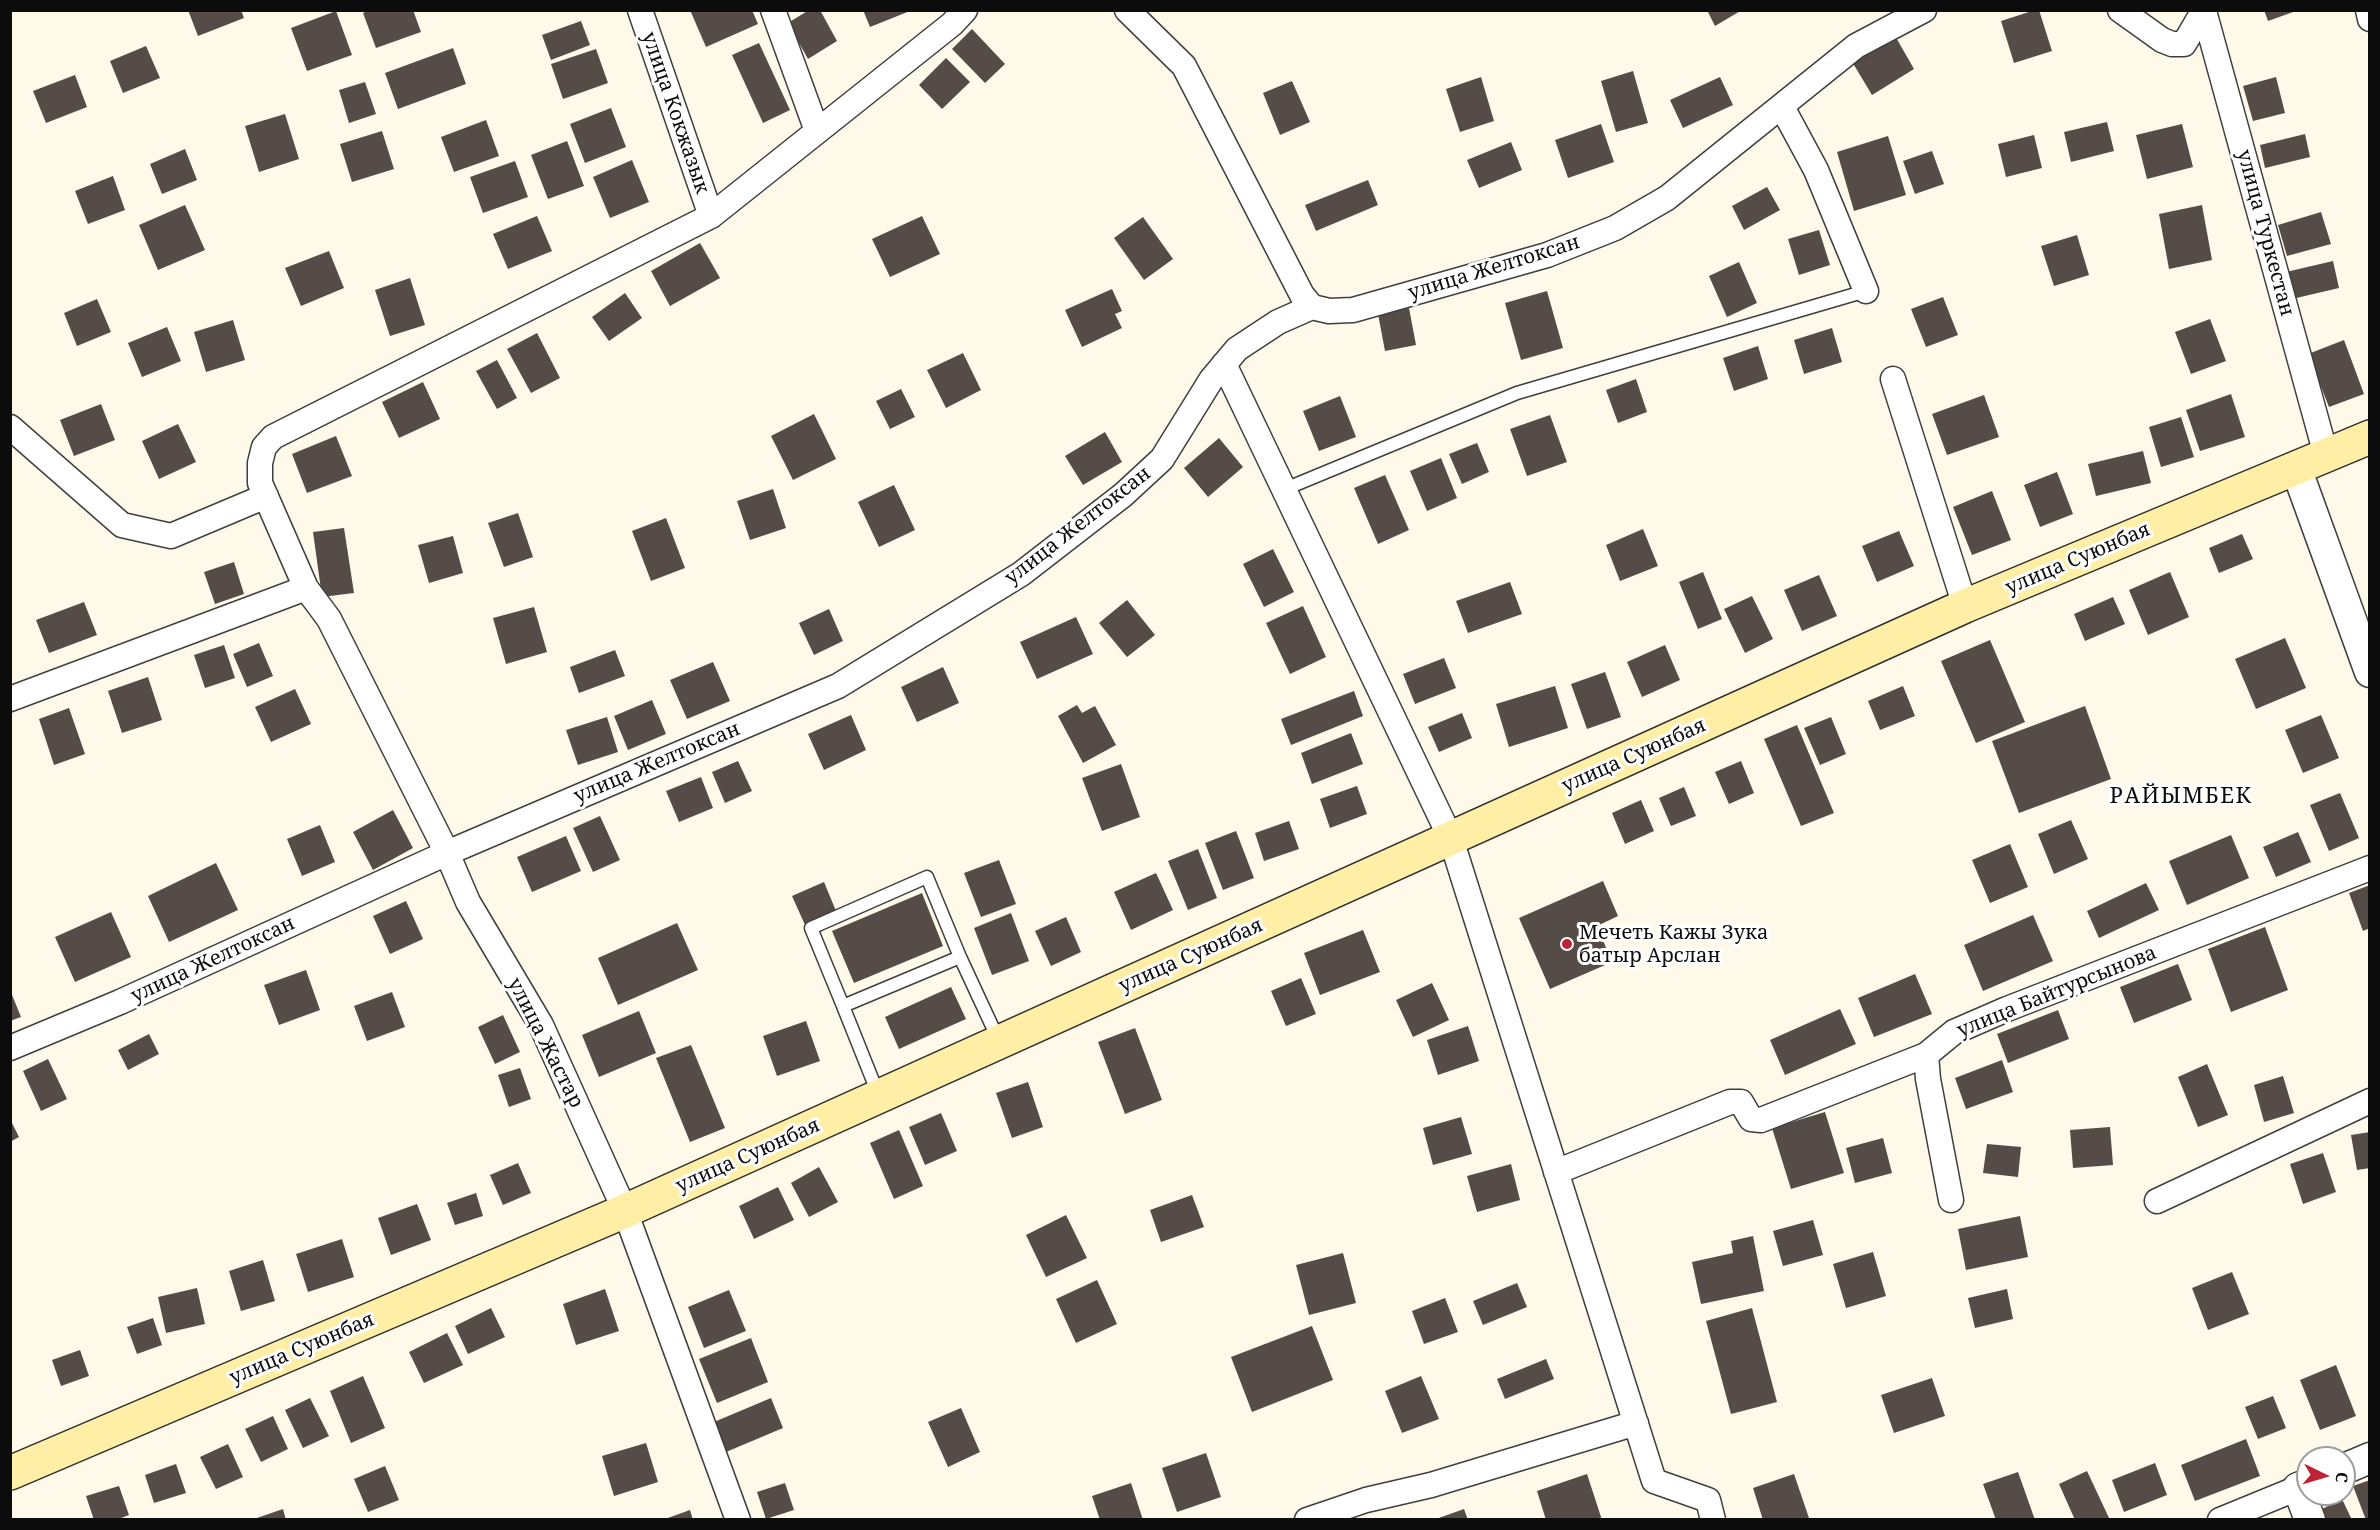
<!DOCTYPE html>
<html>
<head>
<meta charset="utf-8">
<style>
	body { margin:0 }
	#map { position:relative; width:2380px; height:1530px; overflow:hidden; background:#fff9ea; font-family:"Noto Serif",serif }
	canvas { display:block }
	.frame { position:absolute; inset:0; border:12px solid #0c0c0c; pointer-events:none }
	.north { position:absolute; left:2296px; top:1446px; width:60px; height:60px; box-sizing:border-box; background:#fff; border:2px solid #9e9e9e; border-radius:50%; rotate:95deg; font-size:16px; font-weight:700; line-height:24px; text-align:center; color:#0c0c0c }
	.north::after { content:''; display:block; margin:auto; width:21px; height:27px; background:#bf2135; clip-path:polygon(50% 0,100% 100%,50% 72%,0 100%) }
</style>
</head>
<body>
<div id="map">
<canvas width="2380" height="1530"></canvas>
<div class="frame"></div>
<div class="north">С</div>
</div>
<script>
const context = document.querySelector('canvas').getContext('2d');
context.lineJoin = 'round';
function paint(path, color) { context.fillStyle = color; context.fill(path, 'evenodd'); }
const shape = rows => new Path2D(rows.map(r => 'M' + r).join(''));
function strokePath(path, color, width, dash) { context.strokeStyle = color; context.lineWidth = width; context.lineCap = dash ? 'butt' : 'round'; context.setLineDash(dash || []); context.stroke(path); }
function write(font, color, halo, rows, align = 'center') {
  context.font = font + ' "Noto Serif",serif'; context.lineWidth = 6; context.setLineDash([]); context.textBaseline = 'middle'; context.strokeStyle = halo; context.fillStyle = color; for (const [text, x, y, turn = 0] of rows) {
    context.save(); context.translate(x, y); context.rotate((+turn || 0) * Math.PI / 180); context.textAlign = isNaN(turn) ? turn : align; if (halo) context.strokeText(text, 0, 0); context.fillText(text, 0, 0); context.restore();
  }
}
const building = shape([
	[188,10,241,10,244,18,198,36],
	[370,10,413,10,421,32,376,48,363,13],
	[690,10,752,10,758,24,706,47],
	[809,10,820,10,837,41,808,59,788,23],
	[863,10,910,10,910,11,870,27],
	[1707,10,1742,10,1715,26],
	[2035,10,2039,10,2052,51,2014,63,2001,21],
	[2264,10,2296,10,2296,11,2268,21],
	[336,11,352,55,307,71,291,28],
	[581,21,590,45,551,60,542,35],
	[972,29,1005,64,985,83,952,49],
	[1894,34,1914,69,1872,95,1851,60],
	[759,43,790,110,763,123,732,55],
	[146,46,160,78,123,93,110,61],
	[453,48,466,84,398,109,385,73],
	[596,49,608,83,563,99,551,64],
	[946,58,970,82,942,109,919,85],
	[1633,71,1648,123,1616,132,1601,81],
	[75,75,87,107,46,123,33,91],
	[1481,77,1494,121,1460,132,1446,89],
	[1720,77,1733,105,1683,128,1670,100],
	[2276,77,2285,113,2253,121,2243,86],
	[1292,81,1310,122,1280,135,1263,93],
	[365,82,376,114,349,123,339,90],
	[611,108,626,147,585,163,570,124],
	[285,114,299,159,259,172,245,126],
	[486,120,499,156,454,172,441,137],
	[2107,122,2114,151,2071,162,2064,132],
	[1601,124,1614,162,1568,178,1555,140],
	[2182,124,2193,167,2147,179,2136,135],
	[382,131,394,169,352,182,340,144],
	[2305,134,2310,157,2265,168,2260,145],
	[2034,135,2042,168,2006,177,1998,144],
	[1888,136,1906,195,1854,211,1837,152],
	[567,141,584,186,548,199,531,155],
	[1511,142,1522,170,1479,188,1467,160],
	[185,149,197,180,162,194,150,164],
	[1932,151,1944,184,1915,194,1903,161],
	[632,160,649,202,610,218,593,177],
	[515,161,528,197,483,213,470,177],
	[113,176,125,210,88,224,75,191],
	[1368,180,1378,205,1316,231,1305,205],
	[1767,187,1780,210,1744,230,1732,206],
	[185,205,205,250,158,270,139,225],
	[2202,205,2212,260,2169,269,2159,214],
	[2321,212,2331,244,2287,256,2278,225],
	[537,216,552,251,508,269,493,234],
	[922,216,940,254,890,277,872,239],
	[1143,217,1173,259,1144,280,1114,238],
	[1819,230,1830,265,1799,275,1788,239],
	[2077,235,2089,275,2054,286,2041,246],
	[700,243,720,278,670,306,651,271],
	[329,251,344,288,301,306,285,268],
	[2333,261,2339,288,2292,299,2286,272],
	[1739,262,1757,303,1727,317,1709,276],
	[410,278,425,325,390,336,375,290],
	[1112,289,1122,311,1115,314,1122,328,1082,347,1065,310],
	[1547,291,1563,348,1521,360,1505,303],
	[625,293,642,318,609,341,592,317],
	[1943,297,1958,335,1926,347,1911,309],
	[97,299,111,332,77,346,64,313],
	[1409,308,1416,345,1385,351,1378,314],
	[2210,319,2226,361,2191,374,2175,332],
	[233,320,245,360,206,372,194,332],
	[167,327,181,361,142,377,128,343],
	[1832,328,1842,362,1804,374,1794,340],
	[537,333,560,378,531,393,507,349],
	[2344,340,2364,394,2329,407,2308,354],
	[1758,346,1768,379,1734,391,1723,358],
	[963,353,981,390,946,408,927,370],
	[497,360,517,398,497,409,476,371],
	[1636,379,1647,412,1618,423,1606,390],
	[423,382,440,419,399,438,382,402],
	[901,389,915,417,890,429,876,401],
	[2231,394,2245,437,2200,451,2186,410],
	[1984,395,1999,437,1947,455,1932,414],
	[1340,396,1356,437,1319,451,1303,411],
	[101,404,115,440,74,456,60,420],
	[814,414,836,459,793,480,771,436],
	[1550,415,1567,462,1527,476,1510,429],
	[2181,417,2194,457,2161,467,2149,427],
	[178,424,196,462,159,479,142,441],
	[1105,432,1122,462,1083,485,1065,456],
	[336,436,352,476,307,493,292,454],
	[1219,438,1243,467,1208,497,1184,468],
	[1477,443,1489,472,1462,484,1449,454],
	[2143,451,2151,483,2096,496,2088,464],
	[1441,458,1457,498,1427,511,1410,471],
	[2057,472,2073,514,2040,527,2024,485],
	[1385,475,1409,530,1378,544,1354,488],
	[894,485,915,530,879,547,858,502],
	[773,489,786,528,750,540,737,501],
	[1992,491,2011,540,1972,555,1953,507],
	[518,513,533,557,504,567,488,523],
	[666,518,685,568,651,581,632,531],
	[344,528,354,593,322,597,313,532],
	[1643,529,1658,566,1620,581,1606,545],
	[1899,531,1914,566,1877,582,1862,546],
	[2242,534,2253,559,2219,573,2209,548],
	[453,536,463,573,429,583,418,545],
	[1273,549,1294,592,1264,607,1243,564],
	[234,562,244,594,215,604,204,572],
	[1703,572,1722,619,1698,629,1679,582],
	[2170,572,2189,617,2148,635,2129,590],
	[1819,575,1837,616,1802,631,1784,590],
	[1510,582,1522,614,1468,633,1456,601],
	[1752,596,1773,639,1745,653,1724,609],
	[2113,597,2125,624,2085,641,2074,614],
	[1127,600,1155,635,1127,657,1099,623],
	[84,602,97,635,49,653,36,620],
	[1303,606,1326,657,1290,674,1266,623],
	[534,607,547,652,506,664,493,618],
	[829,609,843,641,814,655,799,623],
	[1076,617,1093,654,1037,679,1020,642],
	[2285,638,2306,688,2256,709,2235,659],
	[1990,640,2025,722,1976,743,1941,661],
	[259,643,273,676,247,687,233,654],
	[224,645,235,678,205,688,194,655],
	[1665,645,1680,680,1642,697,1627,662],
	[615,650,625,676,579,693,570,667],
	[1444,658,1456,688,1415,704,1403,674],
	[713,662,730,701,687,719,670,680],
	[943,667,959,703,917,722,901,687],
	[1605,672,1621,717,1587,729,1571,684],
	[148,677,162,720,122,733,108,691],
	[1555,686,1568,728,1509,747,1496,704],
	[1903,686,1915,716,1880,730,1868,701],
	[295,689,311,724,271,742,255,707],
	[1354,691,1363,716,1291,745,1281,719],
	[652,700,666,734,628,750,614,716],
	[1077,705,1082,713,1095,706,1116,745,1083,763,1058,716],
	[2085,706,2111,779,2019,813,1992,741],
	[69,708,85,754,54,765,39,719],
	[1462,713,1472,738,1439,752,1428,727],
	[851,715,866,750,824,770,808,734],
	[2321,715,2339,758,2303,773,2285,730],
	[607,717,618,752,578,765,566,730],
	[1831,717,1846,754,1820,765,1804,728],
	[1797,725,1834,813,1801,826,1764,739],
	[1351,733,1363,764,1312,784,1301,753],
	[738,761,752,791,725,803,712,772],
	[1741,761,1754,793,1729,804,1715,772],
	[1121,764,1140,817,1102,831,1082,778],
	[701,777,713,808,679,822,666,791],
	[1357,786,1367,814,1330,828,1320,799],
	[1684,787,1696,816,1671,826,1659,798],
	[2340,793,2359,838,2329,851,2310,805],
	[1641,800,1654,831,1625,844,1612,813],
	[393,810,413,848,373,870,353,832],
	[600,816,620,860,593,872,573,828],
	[2071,820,2088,859,2054,874,2038,834],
	[1289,821,1299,849,1264,861,1255,833],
	[320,825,335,862,302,876,287,839],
	[1236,831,1254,878,1223,890,1205,843],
	[2298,832,2311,862,2276,877,2263,847],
	[2231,835,2249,878,2187,905,2169,861],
	[566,836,581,871,532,892,517,857],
	[2010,844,2028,887,1990,903,1972,860],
	[1198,849,1217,898,1188,910,1168,861],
	[999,860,1016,904,981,917,964,873],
	[216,863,238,910,169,942,148,896],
	[1156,873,1173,910,1131,930,1114,892],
	[1603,881,1618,916,1597,926,1612,962,1550,989,1519,918],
	[824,882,836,911,805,925,792,896],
	[2146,883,2159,910,2099,938,2087,911],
	[2370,885,2370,928,2363,931,2349,893],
	[922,893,943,946,854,983,832,931],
	[406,901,423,939,390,954,373,916],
	[111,912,131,957,75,982,55,937],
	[1011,913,1029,961,992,975,974,928],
	[2033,915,2053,961,1983,991,1964,945],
	[1066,917,1081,952,1051,966,1035,931],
	[677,923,698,970,618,1005,598,958],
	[2265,927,2288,990,2231,1012,2208,949],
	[1363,930,1380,972,1320,995,1304,953],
	[2178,964,2192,1000,2134,1023,2120,987],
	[306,970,320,1010,279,1025,264,985],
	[1915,974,1932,1014,1874,1037,1858,998],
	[1301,978,1316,1014,1286,1026,1271,991],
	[1432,983,1449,1020,1413,1037,1396,1000],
	[951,987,966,1019,899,1049,885,1017],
	[10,990,21,1017,10,1021],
	[392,992,405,1027,367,1041,354,1006],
	[1840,1009,1856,1044,1785,1075,1770,1040],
	[2058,1010,2069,1039,2008,1063,1997,1034],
	[639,1011,656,1053,599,1077,582,1035],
	[503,1015,520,1052,495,1064,478,1027],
	[806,1021,820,1061,777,1076,763,1036],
	[1468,1026,1479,1061,1438,1075,1427,1040],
	[1135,1028,1162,1100,1125,1114,1098,1042],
	[149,1034,159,1054,128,1070,118,1050],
	[691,1045,725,1128,690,1142,656,1058],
	[48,1059,67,1099,41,1111,23,1071],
	[2002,1060,2013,1092,1966,1109,1955,1078],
	[2207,1064,2228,1115,2198,1127,2178,1077],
	[520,1068,531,1099,509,1107,498,1075],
	[2283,1076,2294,1113,2264,1122,2254,1085],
	[1028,1082,1043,1127,1012,1138,996,1093],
	[1825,1112,1844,1173,1791,1189,1772,1128],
	[941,1113,957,1151,925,1165,909,1127],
	[1461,1117,1472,1154,1433,1165,1423,1128],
	[10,1119,19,1137,10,1142],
	[2110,1127,2113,1165,2073,1168,2070,1130],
	[899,1130,923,1186,894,1199,870,1143],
	[2370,1132,2370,1168,2357,1170,2351,1135],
	[1883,1138,1892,1173,1855,1183,1846,1148],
	[1987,1144,2021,1147,2018,1177,1983,1173],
	[2323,1153,2336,1192,2303,1204,2290,1164],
	[518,1163,531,1193,503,1205,490,1175],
	[1511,1164,1520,1200,1477,1212,1467,1176],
	[819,1167,838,1202,809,1217,791,1183],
	[778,1187,794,1220,754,1239,739,1206],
	[476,1193,483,1216,455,1225,447,1203],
	[1192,1195,1204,1227,1161,1242,1150,1210],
	[417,1204,431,1240,391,1255,378,1218],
	[1066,1215,1087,1258,1046,1277,1026,1235],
	[2020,1216,2028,1257,1966,1270,1958,1229],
	[1813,1220,1823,1255,1783,1266,1773,1231],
	[1753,1236,1764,1291,1701,1304,1692,1262,1733,1253,1731,1241],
	[342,1239,354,1277,308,1292,296,1254],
	[1873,1252,1886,1296,1846,1308,1833,1264],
	[1343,1253,1356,1303,1309,1315,1296,1265],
	[263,1260,275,1301,241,1311,229,1271],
	[2232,1272,2249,1314,2208,1330,2192,1288],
	[1097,1280,1117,1324,1076,1343,1056,1299],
	[1517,1283,1527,1307,1483,1325,1473,1301],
	[197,1288,205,1324,166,1333,158,1297],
	[605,1289,619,1331,576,1345,563,1304],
	[2007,1289,2013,1319,1975,1328,1968,1298],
	[729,1290,746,1331,704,1348,688,1307],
	[1445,1298,1458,1332,1424,1344,1412,1311],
	[491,1308,505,1337,468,1354,455,1326],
	[1752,1308,1777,1402,1731,1414,1706,1321],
	[153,1318,162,1345,137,1354,127,1327],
	[1312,1326,1333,1380,1252,1412,1231,1357],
	[447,1333,463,1365,424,1383,409,1352],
	[751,1338,768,1382,717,1403,699,1359],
	[80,1350,89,1376,61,1386,52,1360],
	[1546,1359,1554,1379,1505,1399,1497,1379],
	[2336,1365,2356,1416,2320,1430,2300,1380],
	[363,1376,385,1428,351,1443,330,1391],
	[1421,1376,1439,1419,1402,1433,1385,1391],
	[1932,1378,1945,1416,1894,1433,1881,1395],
	[2273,1396,2286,1428,2258,1439,2245,1407],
	[310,1398,329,1436,303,1448,285,1410],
	[771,1398,783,1428,726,1452,714,1422],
	[961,1408,980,1452,948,1467,928,1422],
	[273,1416,288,1449,261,1462,245,1429],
	[2246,1439,2260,1476,2195,1501,2181,1465],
	[646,1443,658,1482,614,1496,602,1456],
	[228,1444,243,1477,216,1489,200,1457],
	[1206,1453,1221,1497,1177,1512,1162,1468],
	[2155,1463,2167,1495,2124,1512,2112,1480],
	[176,1464,186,1493,154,1503,145,1475],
	[385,1466,399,1500,368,1512,354,1479],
	[2087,1471,2110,1520,2075,1520,2059,1484],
	[2018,1472,2035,1520,1996,1520,1983,1484],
	[1587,1474,1602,1520,1546,1520,1537,1491],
	[1794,1474,1809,1518,1763,1520,1753,1488],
	[2370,1480,2370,1520,2366,1520,2353,1486],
	[785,1483,794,1510,766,1519,757,1492],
	[1131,1483,1143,1520,1100,1520,1092,1496],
	[119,1486,129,1515,116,1520,94,1520,86,1496],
	[2342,1499,2352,1520,2317,1520,2314,1513],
	[283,1509,286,1520,254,1520,254,1519],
	[1464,1509,1468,1520,1436,1520,1436,1519],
	[690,1510,693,1520,665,1520,665,1519]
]);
const service = shape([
	[1285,489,1517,393,1866,291],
	[843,1006,811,928,927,877,960,957],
	[879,1096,843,1006,960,957,999,1041]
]);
const minor = shape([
	[640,10,711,216],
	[773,10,817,131],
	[1127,10,1184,66,1302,295,1312,307,1329,311,1353,310,1547,255,1615,228,1667,198,1856,46,1924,10],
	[2120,10,2162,40,2172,44,2184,44,2204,10],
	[2368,10,2370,19],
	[2204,11,2326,455],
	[1782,107,1816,170,1866,291],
	[1224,364,1451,839,1654,1481,1708,1500,1713,1520],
	[1893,379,1965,606],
	[10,427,122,525,171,536,266,496],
	[10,699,306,588],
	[10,1048,120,1002,447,853,838,686,1021,574,1123,495,1162,459,1211,380,1237,349,1278,322,1312,307],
	[1926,1055,1928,1079,1951,1200],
	[1556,1172,1730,1102,1741,1102,1751,1119,1761,1120,1926,1055,1954,1032,2007,1009,2370,868],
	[2157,1201,2370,1101],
	[738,1520,625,1211,541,1025,468,902,447,853,329,619,306,588,260,483,260,463,264,447,273,437,711,216,952,24,965,10],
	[1307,1520,1366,1500,1431,1485,1636,1423],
	[2220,1520,2298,1488]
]);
const tertiary = shape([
	[2296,468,2370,672],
	[2344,1469,2370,1458],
	[2308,1484,2298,1488,2310,1520]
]);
const secondary = shape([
	[10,1473,625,1211,1965,606,2370,437]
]);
const markers = [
	[1567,944,6,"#bf2135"]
];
const streetNames = [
	["улица Кокжазык",675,113,71],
	["улица Туркестан",2265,233,75],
	["улица Желтоксан",1494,268,-17],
	["улица Желтоксан",1078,526,-38],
	["улица Суюнбая",2078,559,-23],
	["улица Суюнбая",1634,756,-24],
	["улица Желтоксан",657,763,-23],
	["улица Суюнбая",1191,956,-24],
	["улица Желтоксан",213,960,-25],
	["улица Байтурсынова",2057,992,-22],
	["улица Жастар",545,1043,63],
	["улица Суюнбая",748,1156,-24],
	["улица Суюнбая",302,1349,-23]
];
const poiNames = [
	["Мечеть Кажы Зука",1579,933],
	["батыр Арслан",1579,956]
];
const quarterNames = [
	["РАЙЫМБЕК",2181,797]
];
paint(building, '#554c48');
strokePath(service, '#3f3f3f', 15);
strokePath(minor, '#3f3f3f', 27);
strokePath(tertiary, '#3f3f3f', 33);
strokePath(secondary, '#2e2e2e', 36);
strokePath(service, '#fff', 12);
strokePath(minor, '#fff', 24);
strokePath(tertiary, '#fff', 30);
strokePath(secondary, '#ffeea5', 33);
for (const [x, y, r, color] of markers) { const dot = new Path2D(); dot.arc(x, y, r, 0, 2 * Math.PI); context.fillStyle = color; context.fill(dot); strokePath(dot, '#fff', 2); }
write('20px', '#0c0c0c', '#fff', streetNames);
write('20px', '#0c0c0c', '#fff', poiNames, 'left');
context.letterSpacing = '1.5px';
write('22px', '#0c0c0c', '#fff', quarterNames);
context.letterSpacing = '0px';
</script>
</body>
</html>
